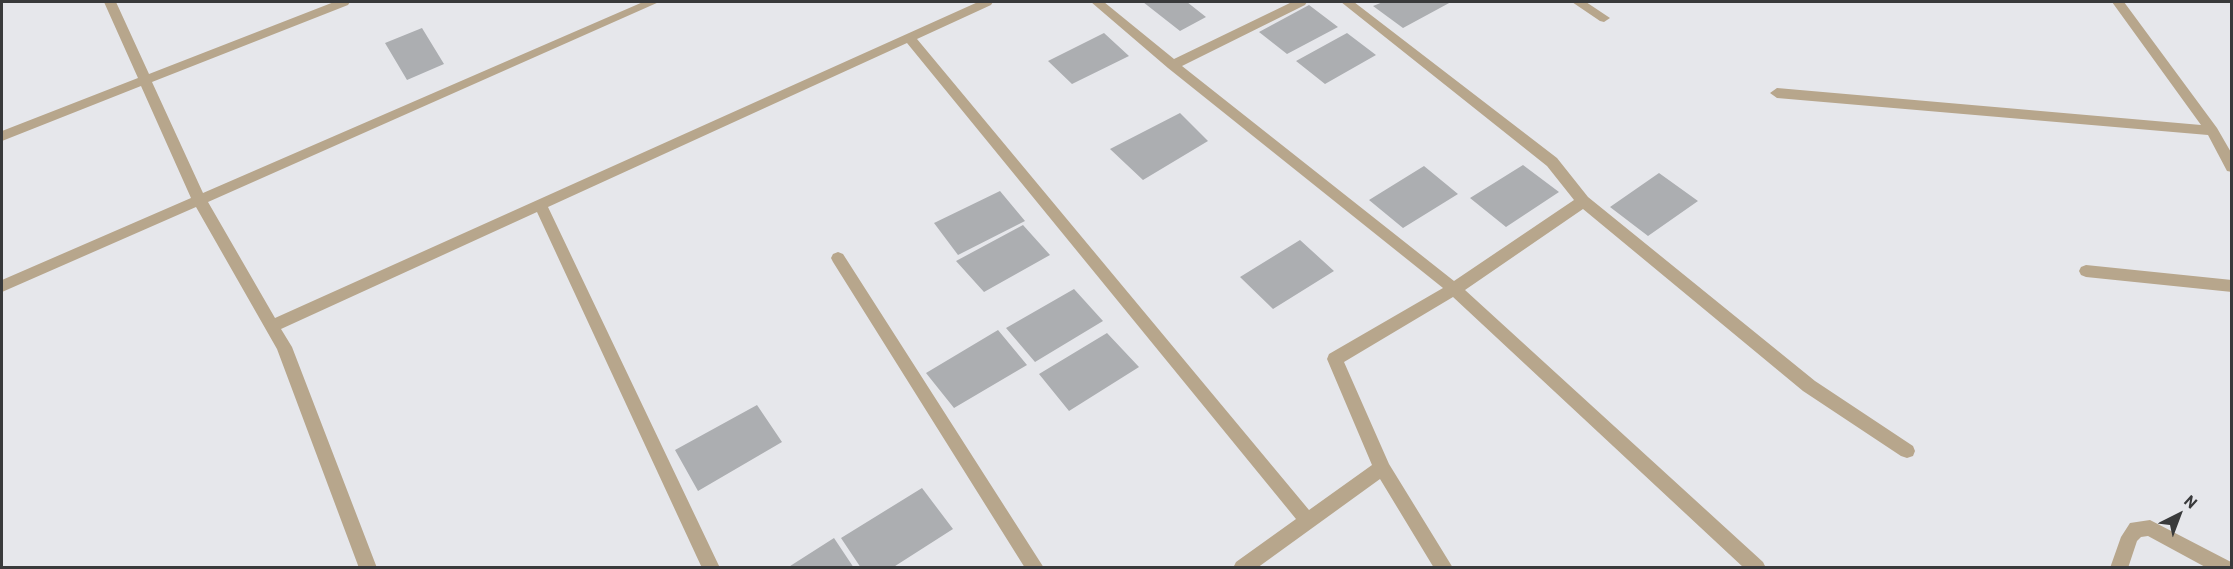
<!DOCTYPE html>
<html>
<head>
<meta charset="utf-8">
<style>
	body { margin:0 }
	#map { position:relative; width:2233px; height:569px; overflow:hidden; background:#e6e7eb; font-family:Barlow,sans-serif }
	canvas { display:block }
	.frame { position:absolute; inset:0; border:3px solid #393a3b; pointer-events:none }
	.north { position:absolute; left:2149px; top:485px; width:60px; height:60px; -webkit-text-stroke:4px #e6e7eb; paint-order:stroke; rotate:42deg; font-size:16px; font-weight:700; line-height:24px; text-align:center; color:#393a3b }
	.north::after { content:''; display:block; margin:auto; width:21px; height:27px; background:#393a3b; clip-path:polygon(50% 0,100% 100%,50% 72%,0 100%) }
</style>
</head>
<body>
<div id="map">
<canvas width="2233" height="569"></canvas>
<div class="frame"></div>
<div class="north">N</div>
</div>
<script>
const context = document.querySelector('canvas').getContext('2d');
context.lineJoin = 'round';
function paint(path, color) { context.fillStyle = color; context.fill(path, 'evenodd'); }
const shape = rows => new Path2D(rows.map(r => 'M' + r).join(''));
const building = shape([
	[1143,2,1187,2,1206,17,1180,31],
	[1383,2,1451,2,1403,28,1373,6],
	[1309,5,1338,27,1287,54,1259,32],
	[422,28,444,64,407,80,385,43],
	[1104,33,1129,56,1072,84,1048,61],
	[1347,33,1376,55,1325,84,1296,61],
	[1180,113,1208,141,1143,180,1110,149],
	[1523,165,1559,192,1506,227,1470,198],
	[1424,166,1458,194,1403,228,1369,200],
	[1659,173,1698,201,1648,236,1610,207],
	[1000,191,1025,221,958,255,934,223],
	[1023,225,1050,255,984,292,956,261],
	[1300,240,1334,271,1273,309,1240,277],
	[1074,289,1103,321,1035,362,1006,328],
	[998,330,1027,365,954,408,926,373],
	[1107,333,1139,367,1069,411,1039,374],
	[757,405,782,442,698,491,675,450],
	[922,488,953,529,892,568,861,568,841,538],
	[834,538,854,568,787,568]
]);
const street = shape([
	[104,2,116,2,149,74,334,2,350,2,348,5,152,82,203,193,643,2,659,2,208,202,275,318,978,2,993,2,991,5,917,39,1309,510,1372,465,1327,359,1329,354,1443,288,1168,68,1091,2,1104,2,1174,59,1292,2,1307,2,1305,5,1182,66,1454,281,1574,200,1547,166,1341,2,1354,2,1557,158,1588,197,1815,381,1913,446,1915,451,1913,456,1907,458,1901,456,1803,391,1583,209,1465,290,1763,562,1766,568,1744,568,1453,297,1344,362,1389,464,1453,568,1434,568,1380,479,1257,568,1233,568,1236,562,1296,519,907,43,548,207,720,568,702,568,537,212,281,329,292,347,377,568,359,568,277,349,196,207,2,292,2,280,191,198,141,86,2,141,2,131,138,78,104,2],
	[1572,2,1586,2,1610,18,1604,22,1600,21,1572,2],
	[2112,2,2124,2,2217,128,2232,154,2232,172,2227,171,2208,135,1777,98,1770,93,1777,88,2201,125,2112,2],
	[838,252,843,254,1044,568,1025,568,833,262,831,258,833,254,838,252],
	[2086,265,2232,280,2232,292,2086,277,2081,275,2079,271,2081,267,2086,265],
	[2150,520,2231,562,2232,568,2207,568,2148,536,2141,537,2137,541,2128,568,2110,568,2121,537,2130,523,2150,520]
]);
paint(building, '#acaeb1');
paint(street, '#b7a68c');
</script>
</body>
</html>
